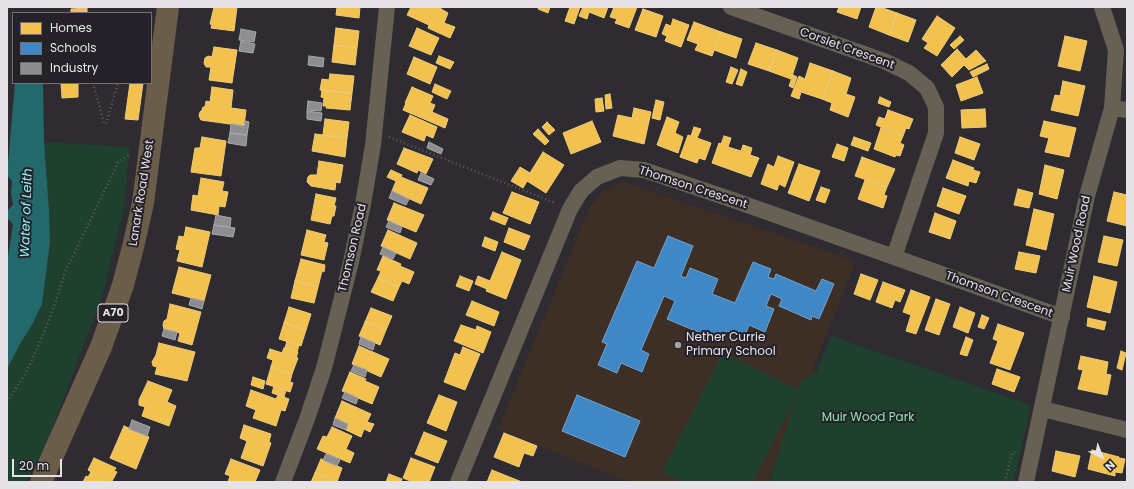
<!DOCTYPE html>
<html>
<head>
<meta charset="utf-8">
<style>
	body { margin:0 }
	#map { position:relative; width:1134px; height:489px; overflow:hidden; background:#2e2c30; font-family:Poppins,sans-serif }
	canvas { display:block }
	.frame { position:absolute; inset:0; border:8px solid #e5e3e8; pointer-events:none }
	.legend { position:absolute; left:12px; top:12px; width:140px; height:72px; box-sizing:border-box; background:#242128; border:1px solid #716f75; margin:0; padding:5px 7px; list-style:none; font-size:12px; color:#e5e3e8 }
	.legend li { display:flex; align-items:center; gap:8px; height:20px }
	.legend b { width:20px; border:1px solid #716f75 }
	.north { position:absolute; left:1082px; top:437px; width:40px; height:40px; -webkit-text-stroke:3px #242128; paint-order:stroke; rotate:137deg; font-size:11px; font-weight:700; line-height:16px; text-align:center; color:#e5e3e8 }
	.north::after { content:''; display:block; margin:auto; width:14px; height:18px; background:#e5e3e8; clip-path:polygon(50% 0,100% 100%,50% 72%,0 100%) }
	.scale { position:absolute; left:12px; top:459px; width:50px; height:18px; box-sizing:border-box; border:2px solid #e5e3e8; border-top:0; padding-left:5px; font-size:12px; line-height:14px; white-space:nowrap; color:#e5e3e8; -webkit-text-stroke:3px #242128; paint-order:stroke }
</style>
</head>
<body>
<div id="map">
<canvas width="1134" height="489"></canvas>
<div class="frame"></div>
<ul class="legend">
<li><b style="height:11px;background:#f2c14e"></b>Homes</li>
<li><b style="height:11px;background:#3f88c5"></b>Schools</li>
<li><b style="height:11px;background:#8d8d92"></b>Industry</li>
</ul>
<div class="north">N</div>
<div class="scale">20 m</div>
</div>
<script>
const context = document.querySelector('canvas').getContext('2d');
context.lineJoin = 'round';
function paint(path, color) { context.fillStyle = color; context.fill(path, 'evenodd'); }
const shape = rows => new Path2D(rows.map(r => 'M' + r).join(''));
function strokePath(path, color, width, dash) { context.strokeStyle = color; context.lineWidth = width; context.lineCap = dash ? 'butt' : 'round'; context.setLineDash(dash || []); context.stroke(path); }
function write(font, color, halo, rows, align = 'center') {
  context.font = font + ' Poppins,sans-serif'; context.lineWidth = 4; context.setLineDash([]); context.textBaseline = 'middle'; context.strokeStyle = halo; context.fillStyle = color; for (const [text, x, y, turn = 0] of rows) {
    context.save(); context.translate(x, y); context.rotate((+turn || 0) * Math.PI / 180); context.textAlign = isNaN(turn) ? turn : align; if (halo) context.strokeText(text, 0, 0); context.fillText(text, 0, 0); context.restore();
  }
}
const education = shape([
	[623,182,856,261,768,482,629,482,498,429,589,209,602,191]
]);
const green = shape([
	[44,142,130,147,124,208,104,291,45,448,26,482,7,482,7,369,20,344,33,323,42,304,50,242,49,210],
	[831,336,1031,405,1014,482,770,482,795,399,753,482,682,482,662,472,723,352,798,390,801,382,817,371]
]);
const water = shape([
	[15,83,43,83,44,142,49,210,50,242,42,304,33,323,20,344,7,369,7,263,13,224,7,218,7,211,13,205,11,193,12,181,7,175]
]);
const homes = shape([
	[214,7,237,7,234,31,211,28,212,25,210,24,214,7],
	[337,7,360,7,359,18,336,15,337,7],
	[411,7,415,9,416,7,438,7,448,13,444,23,455,27,450,38,428,28,429,25,407,15,411,7],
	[539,7,550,7,548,13,538,9,539,7],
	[570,7,580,7,574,24,565,21,570,7],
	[583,7,608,7,604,18,589,12,587,19,579,16,583,7],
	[614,7,637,7,629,28,615,23,617,19,610,17,614,7],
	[839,7,861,7,857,19,837,12,839,7],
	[876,7,880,7,897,13,889,35,869,27,876,7],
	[87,8,87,13,71,13,71,9,87,8],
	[643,9,663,16,656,37,635,30,643,9],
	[897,13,916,20,908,42,889,35,897,13],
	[937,16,955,28,937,56,924,48,928,43,922,39,937,16],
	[673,19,689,25,681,47,665,41,667,36,662,34,666,24,671,26,673,19],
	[694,22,721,32,712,56,695,50,698,44,687,40,694,22],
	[336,28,359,31,357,48,334,45,336,28],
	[417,28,439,38,431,55,409,46,417,28],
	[721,32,742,39,736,58,714,50,721,32],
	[960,36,964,40,954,49,950,45,960,36],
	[1065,36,1087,41,1080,71,1058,66,1065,36],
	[756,43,777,50,769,71,748,64,756,43],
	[334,45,357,48,355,65,332,62,334,45],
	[214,47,237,50,232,83,209,80,211,67,206,67,204,63,205,58,208,56,212,57,214,47],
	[957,49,966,59,976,50,986,61,969,70,964,65,952,77,941,65,957,49],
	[777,50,798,58,791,79,769,71,777,50],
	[439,56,454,62,450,69,436,63,439,56],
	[414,57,437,67,430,84,407,74,414,57],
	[810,63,833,71,822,99,801,92,799,99,791,96,799,76,805,79,810,63],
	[987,64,989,69,973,77,970,72,987,64],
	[731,67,738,70,732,84,726,82,731,67],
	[741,69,747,72,742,86,736,84,741,69],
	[833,71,851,78,846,94,855,97,848,117,830,110,832,103,822,99,833,71],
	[330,74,354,76,352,93,320,90,322,79,329,80,330,74],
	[793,75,797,77,793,88,789,86,793,75],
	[977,77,983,93,961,101,956,85,977,77],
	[1063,81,1085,86,1078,116,1051,110,1055,95,1060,96,1063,81],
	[61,83,78,83,78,97,62,98,61,83],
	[130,83,143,83,138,120,125,119,130,83],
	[435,84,451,91,447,99,432,92,435,84],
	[212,87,233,90,231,108,246,110,244,126,201,120,199,116,200,112,202,110,203,107,205,107,206,101,210,102,212,87],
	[412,87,433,96,430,103,435,105,432,112,448,119,445,128,403,110,406,103,405,103,412,87],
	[322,90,352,93,350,110,326,108,327,106,323,106,324,98,321,97,322,90],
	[610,94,612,108,606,109,605,95,610,94],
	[880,97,891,102,889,107,878,103,880,97],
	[602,98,604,111,596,112,595,99,602,98],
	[656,100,664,102,660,120,652,118,656,100],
	[634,108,651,112,644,144,613,136,618,115,632,118,634,108],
	[985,109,986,127,962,128,961,110,985,109],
	[888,110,913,119,909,129,906,128,903,136,876,125,879,117,885,119,888,110],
	[410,115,437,127,433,138,426,135,424,141,402,132,410,115],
	[667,117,679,122,675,133,683,137,678,153,657,145,667,117],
	[325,119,349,122,347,138,323,135,325,119],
	[592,121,601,142,571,154,563,133,592,121],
	[1044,121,1076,128,1069,157,1045,152,1049,138,1040,136,1044,121],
	[547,122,555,130,549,135,542,127,547,122],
	[694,127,701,129,697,138,711,143,705,160,699,158,697,163,680,157,688,135,691,136,694,127],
	[881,128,903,136,900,143,904,145,900,156,896,155,895,157,874,149,881,128],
	[538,129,549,141,545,145,533,134,538,129],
	[315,134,347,138,345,157,312,151,315,134],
	[724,136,731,138,728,147,741,151,743,145,752,148,750,155,759,158,751,177,712,163,719,143,721,144,724,136],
	[202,137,226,141,221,176,191,172,195,148,200,148,202,137],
	[854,137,871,143,868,151,851,145,854,137],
	[960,137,980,144,974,160,955,153,960,137],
	[837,144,848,148,844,161,832,157,837,144],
	[404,148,433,159,426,174,418,170,417,173,397,164,404,148],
	[543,152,564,165,546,193,527,181,523,188,511,181,520,167,530,173,543,152],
	[778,156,794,162,785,187,779,184,777,190,761,184,768,164,774,167,778,156],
	[862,157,895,169,887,187,855,176,862,157],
	[953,160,974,168,973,170,980,172,976,183,969,181,968,186,946,178,953,160],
	[319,161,343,165,340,183,336,182,335,190,311,186,307,182,308,177,310,175,317,175,319,161],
	[799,164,820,171,809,201,788,193,799,164],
	[1045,165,1064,170,1057,199,1039,194,1045,165],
	[391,170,402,175,401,177,428,188,421,204,392,191,396,181,387,177,391,170],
	[201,178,224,182,222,191,228,192,225,207,219,206,218,215,191,210,193,195,198,196,201,178],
	[865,180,887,187,884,195,887,196,883,208,858,199,865,180],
	[821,187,830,190,825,203,816,200,821,187],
	[943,188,966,196,959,214,937,206,943,188],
	[1018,189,1033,193,1029,208,1014,205,1018,189],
	[512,192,539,202,530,224,503,213,512,192],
	[1114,192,1127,195,1127,226,1107,221,1114,192],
	[316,194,336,198,334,206,336,206,334,216,332,216,330,224,311,220,316,194],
	[394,203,424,215,416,232,387,220,394,203],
	[1034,209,1054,214,1046,250,1026,245,1034,209],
	[493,212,508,218,505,225,490,219,493,212],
	[935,213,956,221,950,239,929,232,935,213],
	[186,227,210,232,202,267,177,261,180,250,176,249,179,236,184,237,186,227],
	[509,228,530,236,524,250,504,242,509,228],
	[307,230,326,235,324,242,328,243,324,260,301,255,307,230],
	[388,230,417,243,410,259,381,246,388,230],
	[1104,236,1123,240,1117,266,1098,262,1104,236],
	[485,237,498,242,495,251,482,246,485,237],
	[502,252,521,260,506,299,486,291,487,289,475,284,478,276,490,281,502,252],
	[1019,252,1040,256,1036,273,1015,269,1019,252],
	[383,256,401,264,400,266,414,272,409,284,402,281,399,287,378,278,381,271,377,270,383,256],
	[301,259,325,265,324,272,322,271,318,287,295,281,301,259],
	[179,267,211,275,204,301,172,293,179,267],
	[861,274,878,280,870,300,854,294,861,274],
	[460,276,473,281,469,291,456,286,460,276],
	[1094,276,1117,282,1110,313,1087,307,1094,276],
	[378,278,399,287,393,301,371,292,378,278],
	[295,281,318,287,314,303,291,298,295,281],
	[883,282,905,290,900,302,895,300,892,308,876,302,883,282],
	[911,290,930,297,916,334,906,331,911,315,903,312,911,290],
	[936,299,950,304,939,335,925,330,936,299],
	[472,301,499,312,494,326,466,315,472,301],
	[170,304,201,312,192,345,178,341,180,333,164,329,163,325,164,321,167,319,170,304],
	[289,307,311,314,306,330,284,323,289,307],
	[960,307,975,313,968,333,953,327,960,307],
	[371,308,392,316,386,330,365,322,371,308],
	[982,315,989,318,984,329,978,327,982,315],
	[1088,318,1106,322,1104,330,1087,326,1088,318],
	[365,322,386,330,380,345,359,336,365,322],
	[284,323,306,330,301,346,279,339,284,323],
	[998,324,1024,333,1010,370,990,363,998,341,993,339,998,324],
	[461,325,476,330,477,326,491,332,483,353,454,341,461,325],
	[966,337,973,340,967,356,960,354,966,337],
	[287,341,299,345,297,352,285,348,287,341],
	[159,343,195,352,187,381,155,374,157,367,153,366,152,362,156,355,159,343],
	[359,346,389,359,381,377,352,364,359,346],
	[463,347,480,354,465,390,444,382,455,353,460,355,463,347],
	[284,348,298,352,296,358,282,353,284,348],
	[270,349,298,358,292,374,271,367,273,360,267,358,270,349],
	[1121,351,1126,353,1122,370,1117,368,1121,351],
	[1081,356,1108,362,1106,374,1111,375,1107,395,1078,389,1083,370,1078,369,1081,356],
	[271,367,292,374,290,382,293,383,290,392,266,384,271,367],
	[997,369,1020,377,1014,392,992,384,997,369],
	[350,372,366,379,365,381,379,387,372,404,342,391,350,372],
	[253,377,265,381,263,389,251,385,253,377],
	[148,381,172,390,167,402,176,406,169,426,142,416,145,407,139,405,139,400,148,381],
	[274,386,286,390,284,397,272,393,274,386],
	[251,390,276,399,278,395,289,399,285,411,281,410,276,426,253,418,256,410,246,406,251,390],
	[439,395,457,402,446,431,427,423,439,395],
	[342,401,371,414,367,422,374,424,370,432,364,429,361,437,346,430,348,424,335,418,342,401],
	[244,425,271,434,269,442,271,443,263,466,241,458,247,441,240,438,244,425],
	[124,426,149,437,136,469,110,458,124,426],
	[332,427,352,436,346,449,354,453,350,463,317,449,323,436,327,437,332,427],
	[424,432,447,441,438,463,415,454,424,432],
	[504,433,537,446,533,456,524,453,519,467,494,457,504,433],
	[1092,450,1119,457,1119,458,1125,459,1122,473,1115,472,1115,476,1088,469,1092,450],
	[1056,451,1080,456,1075,477,1052,471,1056,451],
	[94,458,116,468,114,471,117,472,112,481,110,480,109,482,83,482,86,476,88,477,91,472,88,470,94,458],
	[411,458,435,467,429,482,413,482,403,478,411,458],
	[231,459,260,470,255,482,228,482,230,476,225,474,231,459],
	[321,459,342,468,337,482,315,473,321,459],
	[492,470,522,482,487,482,492,470],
	[315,473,336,482,311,482,315,473],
	[389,474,402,479,401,482,386,482,389,474]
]);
const schools = shape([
	[668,236,693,246,681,276,686,278,690,268,718,279,712,294,735,303,753,262,771,269,768,277,774,279,776,274,816,291,822,279,834,284,819,319,812,316,811,320,779,306,782,299,771,294,766,306,774,309,765,332,749,325,744,338,727,331,722,342,667,319,675,301,664,296,641,350,649,354,642,372,621,363,617,373,598,365,607,344,602,342,637,261,654,268,668,236],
	[577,395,640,421,625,457,562,431,577,395]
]);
const industry = shape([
	[241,29,256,32,254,42,239,40,241,29],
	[241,41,255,44,253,53,239,51,241,41],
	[309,56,324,58,323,67,308,65,309,56],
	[308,101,322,103,321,111,307,110,308,101],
	[307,111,322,113,321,121,307,119,307,111],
	[245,121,249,122,247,135,230,133,231,124,244,126,245,121],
	[230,133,247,135,246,146,228,143,230,133],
	[429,142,443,149,441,154,427,148,429,142],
	[421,173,434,179,431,185,418,180,421,173],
	[392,191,409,199,406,205,389,198,392,191],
	[216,215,231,218,230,227,214,225,216,215],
	[389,221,402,227,400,233,386,227,389,221],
	[214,225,235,228,233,237,212,234,214,225],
	[383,247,396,253,393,259,380,254,383,247],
	[191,298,204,301,202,309,189,305,191,298],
	[164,329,177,332,175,340,162,336,164,329],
	[361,337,375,343,373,350,359,344,361,337],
	[354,365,367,370,365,377,351,371,354,365],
	[345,392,358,398,356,404,342,398,345,392],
	[335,418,348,424,346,430,333,425,335,418],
	[132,420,150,427,147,436,129,429,132,420],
	[326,454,340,460,337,466,323,460,326,454]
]);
const path = shape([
	[93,83,104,123,106,124,118,83],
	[389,137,555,203],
	[7,402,27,371,50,318,66,270,118,163,130,154],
	[1005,482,1012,453,1016,452]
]);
const minor = shape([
	[731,7,884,61,909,73,927,88,936,107,936,133,894,257],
	[1112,108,1127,110],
	[1043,409,1127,430],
	[283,482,307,419,324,368,351,262,363,204,373,145,387,7],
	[458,482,570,209,581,191,597,177,620,168,644,170,733,200,894,257,1062,317],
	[1026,482,1087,196,1112,108,1116,50,1102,7]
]);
const primary = shape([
	[41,482,101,347,123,285,133,247,143,203,168,7]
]);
const markers = [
	[678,345,4,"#a5a3a8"]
];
const shields = [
	[113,313,30]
];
const shieldNames = [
	["A70",113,313]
];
const streetNames = [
	["Corslet Crescent",847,49,20],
	["Thomson Crescent",693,188,18],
	["Lanark Road West",142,193,-81],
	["Muir Wood Road",1077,244,-78],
	["Thomson Road",353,248,-77],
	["Thomson Crescent",999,295,20]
];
const poiNames = [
	["Nether Currie",686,338],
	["Primary School",686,352]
];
const parkNames = [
	["Muir Wood Park",868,418]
];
const waterNames = [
	["Water of Leith",27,213,-88]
];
paint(education, '#3d2f26');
paint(green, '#1f402e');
paint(water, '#23696c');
paint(homes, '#f2c14e');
strokePath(homes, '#eecb7c', 1);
paint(schools, '#3f88c5');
strokePath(schools, '#71a3d0', 1);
paint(industry, '#8d8d92');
strokePath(industry, '#a7a7ac', 1);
strokePath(path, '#625d58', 2.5, [1, 3]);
strokePath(minor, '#676055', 16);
strokePath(primary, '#6a5d4a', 22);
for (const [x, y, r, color] of markers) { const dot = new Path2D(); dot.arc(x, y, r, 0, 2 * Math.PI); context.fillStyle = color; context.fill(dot); strokePath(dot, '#242128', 1.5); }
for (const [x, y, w] of shields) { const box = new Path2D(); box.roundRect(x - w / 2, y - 9, w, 18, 3); context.fillStyle = '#242128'; context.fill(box); strokePath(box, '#e5e3e8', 1); }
write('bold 11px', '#e5e3e8', null, shieldNames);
write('12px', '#e5e3e8', '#242128', streetNames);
write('12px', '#e5e3e8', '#242128', poiNames, 'left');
write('12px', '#88e8b1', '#242128', parkNames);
write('italic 13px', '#8df5f9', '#242128', waterNames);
</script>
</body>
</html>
